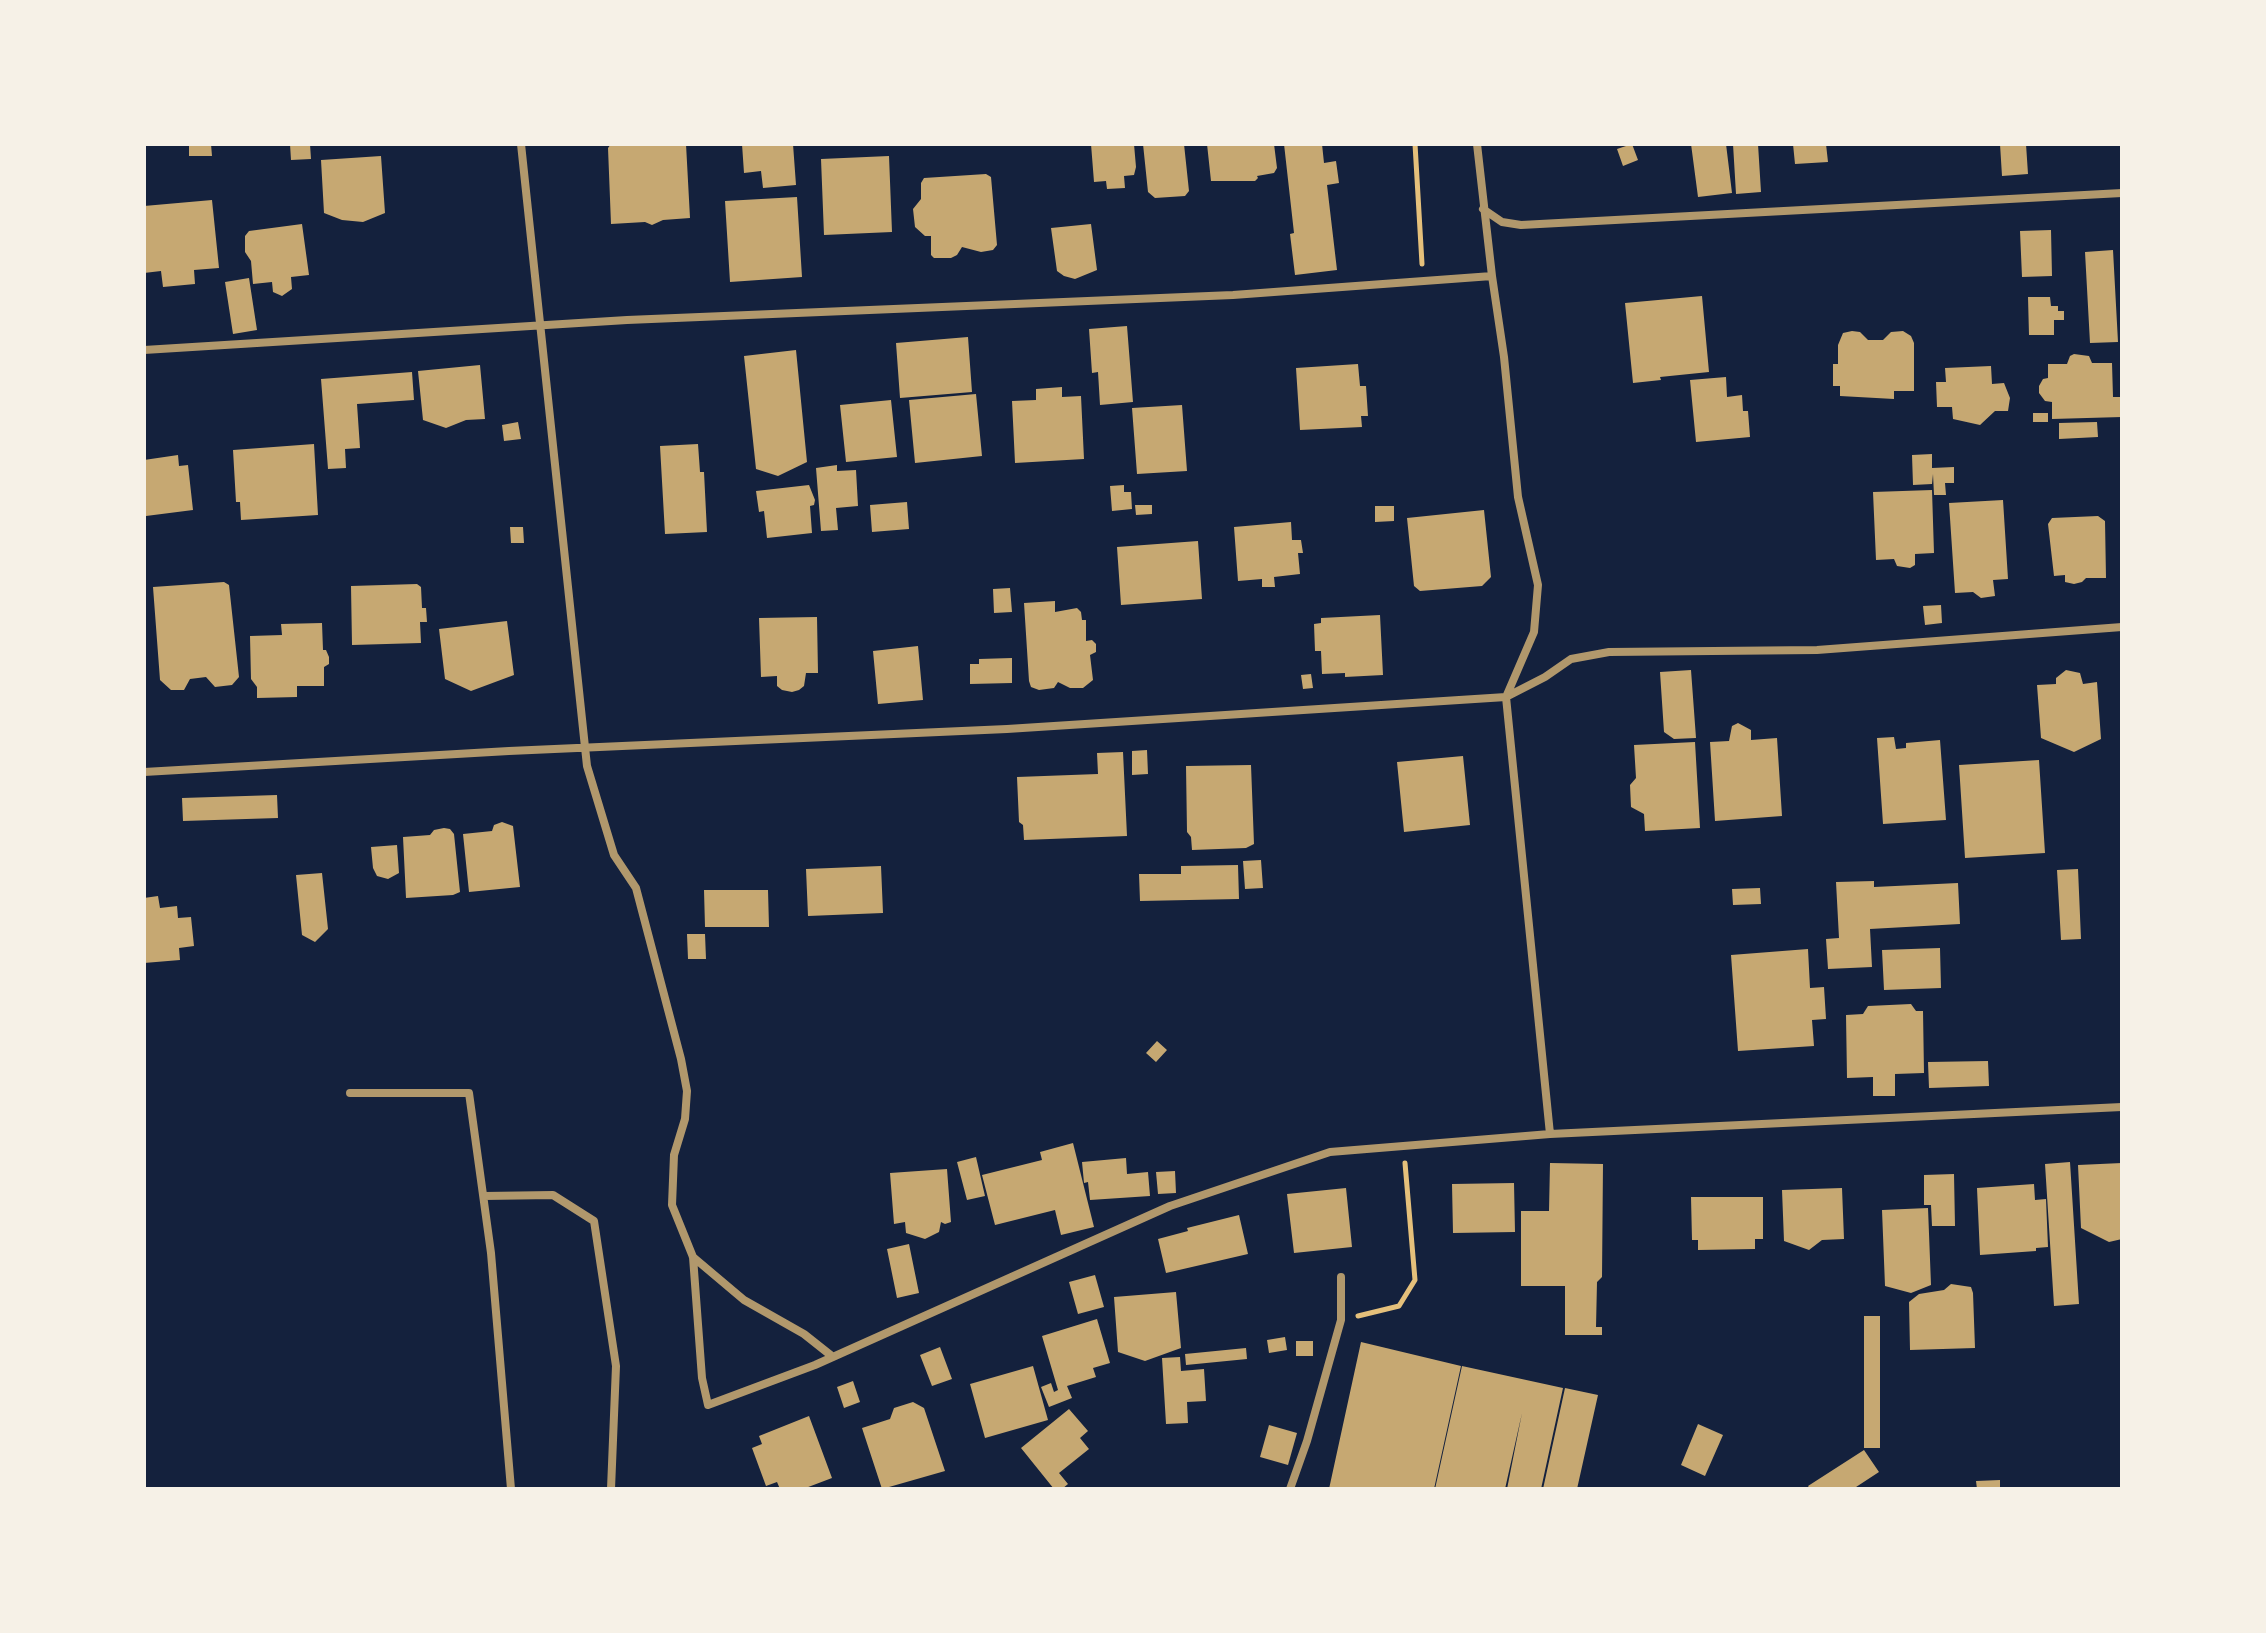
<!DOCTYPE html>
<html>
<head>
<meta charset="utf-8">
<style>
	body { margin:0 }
	#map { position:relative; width:2266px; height:1633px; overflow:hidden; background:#14213d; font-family:"Nunito Sans",sans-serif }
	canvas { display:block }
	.frame { position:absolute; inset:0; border:146px solid #f6f1e7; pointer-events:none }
</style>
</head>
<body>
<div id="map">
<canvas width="2266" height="1633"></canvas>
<div class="frame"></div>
</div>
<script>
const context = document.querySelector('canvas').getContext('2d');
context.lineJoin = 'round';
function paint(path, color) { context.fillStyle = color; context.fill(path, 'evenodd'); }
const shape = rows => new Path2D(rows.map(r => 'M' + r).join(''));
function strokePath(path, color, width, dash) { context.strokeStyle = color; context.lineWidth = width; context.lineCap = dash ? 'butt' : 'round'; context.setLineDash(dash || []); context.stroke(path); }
const building = shape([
	[189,144,211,144,212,156,189,156],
	[290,144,310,144,311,159,291,160],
	[611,144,686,144,690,218,663,220,652,225,645,222,611,224,608,148],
	[742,144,793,144,796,185,763,188,761,171,744,173],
	[1091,144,1134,144,1136,167,1134,175,1124,176,1125,188,1107,189,1106,181,1094,182],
	[1143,144,1184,144,1189,191,1185,196,1155,198,1148,192],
	[1207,144,1274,144,1277,168,1274,173,1257,176,1258,178,1255,181,1211,181],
	[1284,144,1322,144,1324,163,1336,161,1339,183,1327,185,1337,270,1295,275,1290,234,1294,233],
	[1632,144,1638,160,1623,166,1617,149],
	[1691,144,1726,144,1732,193,1698,197],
	[1733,144,1758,144,1761,192,1736,194],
	[1793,144,1826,144,1828,162,1795,164],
	[2000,144,2026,144,2028,174,2002,176],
	[381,156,385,213,363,222,342,220,324,213,321,160],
	[889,156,892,232,824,235,821,159],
	[986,174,991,177,997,245,993,250,981,252,962,247,957,255,951,258,934,258,931,255,931,236,925,236,915,227,913,209,921,199,921,183,924,178],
	[797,197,802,277,730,282,725,201],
	[212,200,219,268,194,270,195,284,163,287,161,271,144,273,144,206],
	[302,224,309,275,291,277,292,289,282,296,273,292,272,282,253,284,251,261,245,252,245,236,249,231],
	[1091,224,1097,270,1075,279,1064,276,1057,271,1051,228],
	[2051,230,2052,276,2022,277,2020,231],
	[2113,250,2118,342,2090,343,2085,252],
	[249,278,257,330,233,334,225,282],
	[1702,296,1709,372,1660,377,1661,380,1633,383,1625,303],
	[2028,297,2050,297,2051,306,2058,306,2058,311,2064,311,2064,320,2054,320,2054,335,2029,335],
	[1127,326,1133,402,1100,405,1098,372,1092,373,1089,329],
	[1852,331,1860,332,1868,340,1883,340,1891,332,1903,331,1911,336,1914,343,1914,391,1894,391,1894,399,1840,396,1840,386,1833,386,1833,364,1838,364,1838,345,1843,333],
	[968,337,972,392,900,398,896,343],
	[796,350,807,462,778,476,756,469,744,356],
	[2074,354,2089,356,2092,363,2112,363,2113,397,2122,397,2122,417,2052,419,2052,402,2045,401,2039,393,2039,386,2043,379,2048,378,2048,364,2067,364,2070,356],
	[1358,364,1360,386,1366,386,1368,416,1361,416,1362,427,1300,430,1296,368],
	[480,365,485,419,466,420,446,428,423,420,418,371],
	[1991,366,1992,384,2004,383,2010,398,2008,411,1995,411,1980,425,1953,419,1952,407,1937,407,1936,382,1946,382,1945,368],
	[412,372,414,400,357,404,360,448,345,449,346,468,328,469,321,379],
	[1726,377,1727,397,1742,395,1743,411,1748,411,1750,437,1696,442,1690,380],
	[1062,387,1062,397,1081,396,1084,459,1015,463,1012,401,1036,400,1036,389],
	[976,394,982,456,915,463,909,400],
	[891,400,897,457,846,462,840,405],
	[1182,405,1187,471,1137,474,1132,408],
	[2033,413,2048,413,2048,422,2033,422],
	[518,422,521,439,504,441,502,425],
	[2097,422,2098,437,2059,439,2059,423],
	[314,444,318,515,241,520,240,502,236,502,233,450],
	[698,444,700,472,704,472,707,532,665,534,660,446],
	[1932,454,1932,468,1954,467,1954,483,1945,483,1946,495,1934,495,1933,474,1932,484,1913,485,1912,455],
	[178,455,179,466,188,465,193,510,146,516,144,460],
	[837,465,837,471,856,470,858,506,836,508,838,530,821,531,816,468],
	[809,485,815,500,814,505,810,506,812,533,767,538,764,511,759,512,756,491],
	[1124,485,1124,492,1131,492,1132,509,1112,511,1110,486],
	[1932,490,1934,553,1915,554,1915,565,1910,568,1897,566,1894,559,1876,560,1873,492],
	[2003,500,2008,579,1993,580,1995,596,1981,598,1973,592,1955,593,1949,503],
	[907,502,909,529,872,532,870,505],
	[1135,505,1152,505,1152,514,1136,515],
	[1375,506,1394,506,1394,521,1375,522],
	[1484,510,1491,577,1482,586,1420,591,1414,586,1407,518],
	[2098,516,2105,521,2106,578,2086,578,2082,582,2074,584,2065,582,2065,575,2054,576,2048,524,2052,518],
	[1291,522,1292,540,1301,540,1303,553,1298,553,1300,574,1274,577,1275,587,1262,587,1262,579,1238,581,1234,527],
	[510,527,523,527,524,543,511,543],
	[1198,541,1202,599,1121,605,1117,547],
	[224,582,229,585,239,677,232,685,215,687,206,677,190,679,184,690,171,690,160,680,153,587],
	[417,584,421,587,422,608,426,608,427,622,420,622,421,643,352,645,351,586],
	[1010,588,1012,612,994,613,993,589],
	[1055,601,1055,612,1077,608,1081,612,1082,620,1086,620,1086,641,1092,640,1096,644,1096,652,1090,655,1093,680,1083,688,1070,688,1058,682,1054,688,1039,690,1031,687,1029,681,1024,603],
	[1941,605,1942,623,1925,625,1923,606],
	[1380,615,1383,675,1345,677,1345,673,1322,674,1321,651,1315,651,1314,624,1321,623,1321,618],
	[817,617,818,673,806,673,804,686,799,690,792,692,782,690,777,686,777,676,761,677,759,618],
	[507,621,514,675,471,691,445,679,439,629],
	[322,623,323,650,326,650,329,657,329,664,324,667,324,686,297,686,297,697,257,698,257,687,251,679,250,636,282,635,281,624],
	[918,646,923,700,878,704,873,651],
	[1012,658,1012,683,970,684,970,664,979,664,979,659],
	[1691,670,1696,738,1674,739,1664,732,1660,672],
	[2066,670,2080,673,2083,684,2097,682,2101,739,2074,752,2041,738,2037,685,2056,684,2056,678],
	[1311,674,1313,688,1303,689,1301,675],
	[1738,723,1751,730,1751,740,1777,738,1782,816,1715,821,1710,742,1729,741,1732,726],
	[1894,737,1896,749,1906,748,1906,743,1940,740,1946,820,1883,824,1877,738],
	[1695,742,1700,828,1645,831,1644,814,1631,807,1630,785,1636,778,1634,745],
	[1147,750,1148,774,1132,775,1132,751],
	[1123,752,1127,836,1024,840,1023,825,1019,822,1017,777,1098,774,1097,753],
	[1463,756,1470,825,1404,832,1397,762],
	[2039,760,2045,853,1965,858,1959,765],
	[1251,765,1254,844,1246,848,1192,850,1191,837,1187,832,1186,766],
	[277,795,278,818,183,821,182,798],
	[502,822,513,826,520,887,469,892,463,834,492,831,494,825],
	[444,828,450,829,454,834,460,892,453,895,406,898,403,837,430,835,434,830],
	[397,845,399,873,388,879,377,876,373,868,371,847],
	[1261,860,1263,888,1245,889,1243,861],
	[1238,865,1239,899,1140,901,1139,874,1181,874,1181,866],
	[881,866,883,913,808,916,806,869],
	[2078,869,2081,939,2061,940,2057,870],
	[322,873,328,929,315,942,302,935,296,875],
	[1874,881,1874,887,1958,883,1960,924,1870,929,1872,967,1828,969,1826,939,1839,938,1836,882],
	[1760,888,1761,904,1733,905,1732,889],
	[704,890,768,890,769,927,705,927],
	[158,896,160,908,177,906,178,918,191,917,194,946,179,948,180,960,144,963,144,898],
	[687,934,705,934,706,959,688,959],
	[1940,948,1941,988,1884,990,1882,950],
	[1808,949,1810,988,1824,987,1826,1019,1812,1020,1814,1046,1738,1051,1731,955],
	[1911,1004,1916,1011,1923,1011,1924,1073,1895,1074,1895,1096,1873,1096,1873,1077,1847,1078,1846,1015,1863,1014,1868,1006],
	[1157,1041,1167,1050,1156,1062,1146,1053],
	[1988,1061,1989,1086,1929,1088,1928,1062],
	[1073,1143,1094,1227,1061,1235,1055,1210,995,1225,982,1175,1042,1160,1040,1152],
	[976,1157,985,1196,967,1200,957,1162],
	[1126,1158,1127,1174,1148,1172,1150,1196,1090,1200,1088,1182,1084,1183,1082,1162],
	[2070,1162,2079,1304,2054,1306,2045,1164],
	[1550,1163,1603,1164,1602,1277,1597,1282,1596,1327,1602,1327,1602,1335,1565,1335,1565,1286,1521,1286,1521,1211,1549,1211],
	[2122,1163,2122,1239,2109,1242,2081,1228,2078,1165],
	[947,1169,951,1222,945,1224,941,1222,939,1232,925,1239,906,1233,905,1222,894,1224,890,1173],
	[1175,1171,1176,1193,1158,1194,1156,1172],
	[1954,1174,1955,1226,1932,1226,1931,1205,1924,1205,1924,1175],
	[1514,1183,1515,1232,1453,1233,1452,1184],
	[2034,1184,2035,1200,2046,1199,2048,1247,2036,1248,2036,1251,1980,1255,1977,1188],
	[1346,1188,1352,1247,1294,1253,1287,1194],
	[1842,1188,1844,1239,1822,1240,1809,1250,1784,1241,1782,1190],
	[1691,1197,1763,1197,1763,1239,1755,1239,1755,1249,1698,1250,1698,1240,1692,1240],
	[1928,1208,1931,1285,1911,1293,1885,1286,1882,1210],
	[1239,1215,1248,1254,1166,1273,1158,1239,1188,1231,1187,1228],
	[909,1244,919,1293,897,1298,887,1249],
	[1095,1275,1104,1307,1078,1314,1069,1282],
	[1951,1284,1971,1287,1973,1293,1975,1348,1910,1350,1909,1302,1919,1294,1944,1290],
	[1176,1292,1181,1348,1145,1361,1118,1352,1114,1297],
	[1864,1316,1880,1316,1880,1448,1864,1448],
	[1097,1319,1110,1363,1093,1368,1096,1377,1067,1386,1072,1398,1049,1407,1041,1387,1051,1383,1054,1392,1058,1390,1042,1336],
	[1285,1337,1287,1350,1269,1353,1267,1340],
	[1296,1341,1313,1341,1313,1356,1296,1356],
	[1361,1342,1461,1366,1434,1489,1329,1489],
	[940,1347,952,1379,932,1386,920,1355],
	[1246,1348,1247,1359,1186,1365,1185,1354],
	[1180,1357,1181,1371,1204,1369,1206,1401,1187,1402,1188,1423,1166,1424,1162,1358],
	[1033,1366,1048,1420,985,1438,970,1384],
	[1462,1366,1563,1388,1541,1489,1507,1489,1522,1413,1505,1489,1435,1489],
	[853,1381,860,1402,844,1408,837,1387],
	[1565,1388,1598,1395,1577,1489,1543,1489],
	[913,1402,924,1408,945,1471,882,1489,862,1428,890,1419,894,1408],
	[1069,1409,1088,1431,1080,1438,1089,1449,1059,1473,1068,1484,1062,1489,1054,1489,1021,1448],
	[809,1416,832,1478,803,1489,780,1489,777,1482,766,1486,752,1448,762,1444,759,1436],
	[1698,1424,1723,1435,1705,1476,1681,1465],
	[1269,1425,1297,1433,1288,1465,1260,1457],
	[1864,1450,1879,1472,1853,1489,1810,1489,1808,1486],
	[2000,1480,2000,1489,1977,1489,1976,1481]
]);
const path = shape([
	[1415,144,1422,264],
	[1358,1316,1399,1306,1415,1280,1405,1163]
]);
const minor = shape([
	[521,144,587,766,614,855,636,888,681,1059,687,1091,685,1119,674,1155,672,1205,693,1257,702,1378,708,1405,815,1365,1170,1206,1330,1152,1550,1134,2122,1107],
	[1483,209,1502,222,1521,225,2122,193],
	[1492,276,1504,357,1518,497,1538,585,1534,632,1506,697,1550,1134],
	[144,350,627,320,1233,295,1492,276,1477,144],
	[144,772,509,751,1007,729,1506,697,1545,677,1571,659,1609,652,1817,650,2122,627],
	[350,1093,469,1093,491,1253,511,1489],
	[484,1196,553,1195,594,1221,616,1366,611,1489],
	[693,1257,744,1300,804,1334,833,1357],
	[1290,1489,1307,1441,1341,1320,1341,1277]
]);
paint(building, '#c6a872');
strokePath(path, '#e5c07b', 5);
strokePath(minor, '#b1986c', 8);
</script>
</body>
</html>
